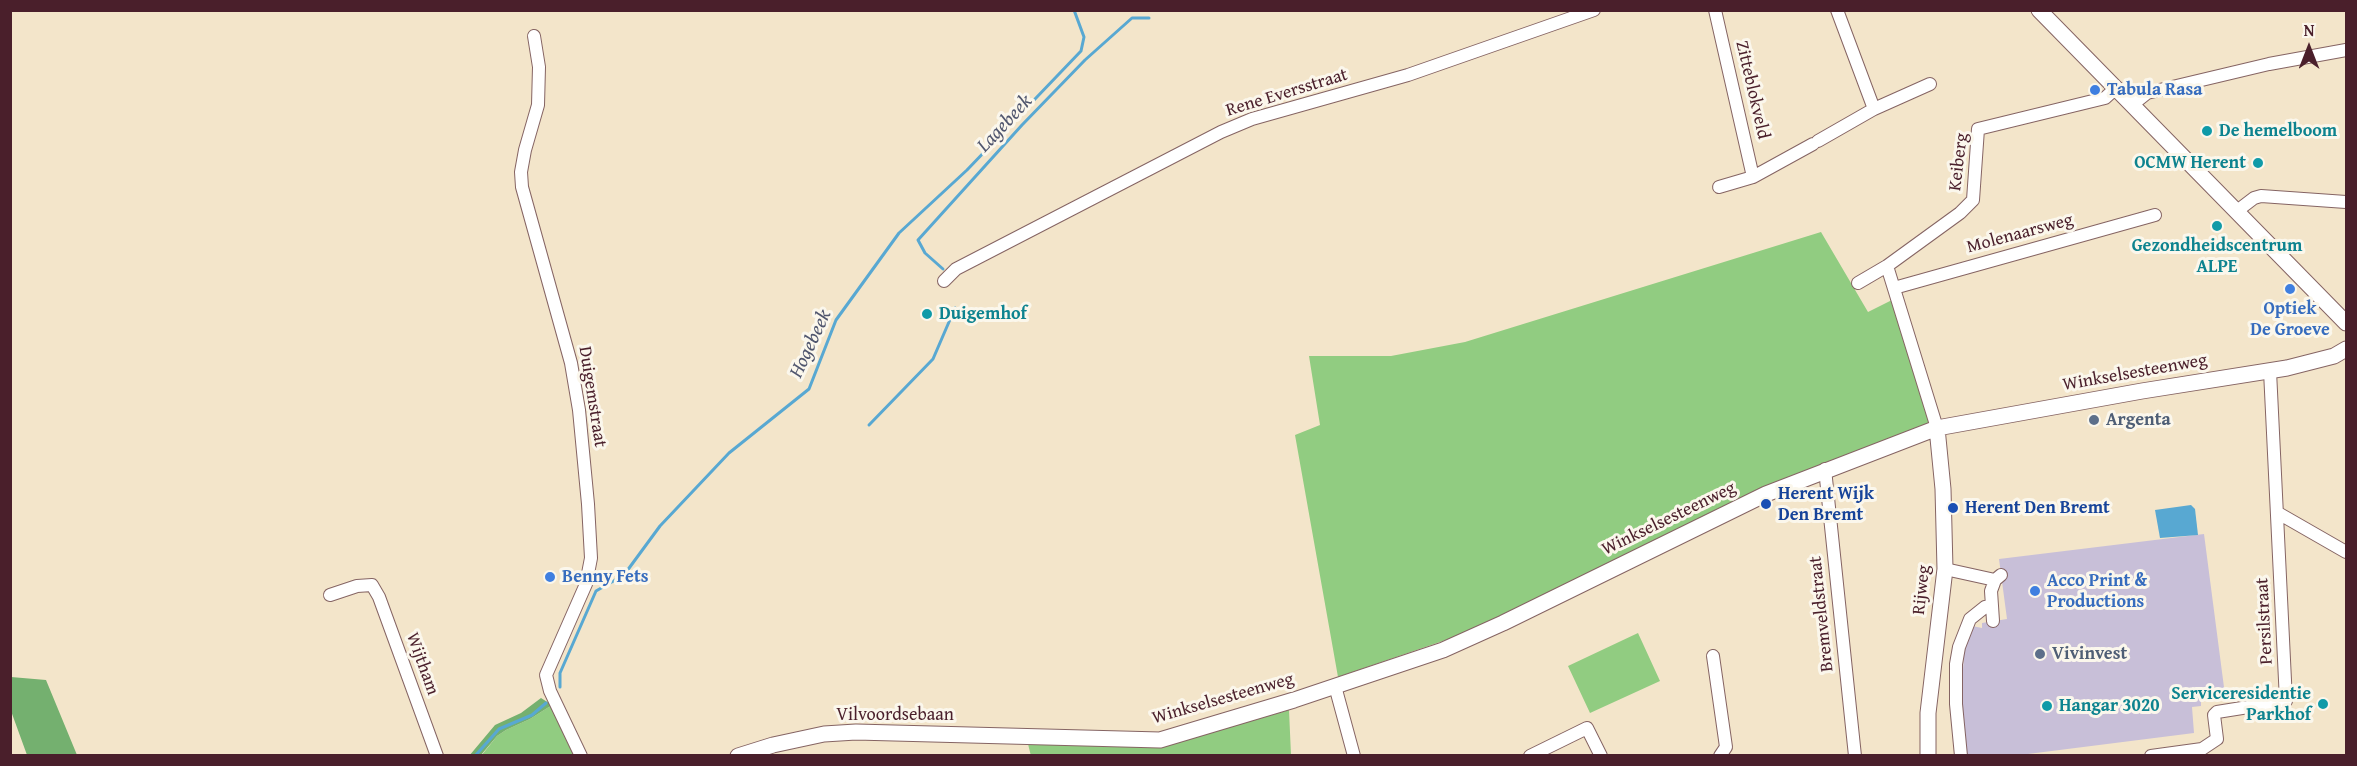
<!DOCTYPE html>
<html>
<head>
<meta charset="utf-8">
<style>
	body { margin:0 }
	#map { position:relative; width:2357px; height:766px; overflow:hidden; background:#f3e5ca; font-family:"Gentium Book Plus",serif }
	canvas { display:block }
	.frame { position:absolute; inset:0; border:12px solid #4a1f2b; pointer-events:none }
	.north { position:absolute; left:2279px; top:18px; width:60px; height:60px; -webkit-text-stroke:4px #fbf7ec; paint-order:stroke; rotate:0deg; font-size:16px; font-weight:700; line-height:24px; text-align:center; color:#4a1f2b }
	.north::after { content:''; display:block; margin:auto; width:21px; height:27px; background:#4a1f2b; clip-path:polygon(50% 0,100% 100%,50% 72%,0 100%) }
</style>
</head>
<body>
<div id="map">
<canvas width="2357" height="766"></canvas>
<div class="frame"></div>
<div class="north">N</div>
</div>
<script>
const context = document.querySelector('canvas').getContext('2d');
context.lineJoin = 'round';
function paint(path, color) { context.fillStyle = color; context.fill(path, 'evenodd'); }
const shape = rows => new Path2D(rows.map(r => 'M' + r).join(''));
function strokePath(path, color, width, dash) { context.strokeStyle = color; context.lineWidth = width; context.lineCap = dash ? 'butt' : 'round'; context.setLineDash(dash || []); context.stroke(path); }
function write(font, color, halo, rows, align = 'center') {
  context.font = font + ' "Gentium Book Plus",serif'; context.lineWidth = 6; context.setLineDash([]); context.textBaseline = 'middle'; context.strokeStyle = halo; context.fillStyle = color; for (const [text, x, y, turn = 0] of rows) {
    context.save(); context.translate(x, y); context.rotate((+turn || 0) * Math.PI / 180); context.textAlign = isNaN(turn) ? turn : align; if (halo) context.strokeText(text, 0, 0); context.fillText(text, 0, 0); context.restore();
  }
}
const industrial = shape([
	[2204,534,2225,695,2201,697,2201,706,2192,707,2194,733,2020,755,1967,756,1961,702,1964,653,1972,626,1982,628,1982,623,2007,619,1999,559]
]);
const green = shape([
	[1821,232,1868,312,1902,295,1931,422,1788,477,1466,633,1338,677,1295,435,1320,425,1309,356,1391,356,1465,342],
	[1638,633,1660,681,1590,713,1568,666],
	[552,705,576,756,481,756,497,736,506,730,530,719],
	[1289,710,1291,755,1031,756,1028,744,1162,747]
]);
const forest = shape([
	[11,677,46,680,77,755,27,755,11,711],
	[541,698,552,705,530,719,506,730,497,736,481,755,469,756,495,725,521,713]
]);
const water = shape([
	[2191,505,2195,509,2198,535,2160,538,2155,510]
]);
const stream = shape([
	[943,269,925,253,918,240,1022,125,1085,60,1132,18,1149,18],
	[869,425,933,359,955,308],
	[560,687,560,673,596,591,624,575,660,526,729,453,809,389,836,320,899,233,967,170,1081,51,1084,37,1074,10],
	[475,756,499,729,532,715,546,703]
]);
const minor = shape([
	[1715,10,1753,177,1719,187],
	[534,36,539,67,538,105,525,150,521,172,522,187,571,363,579,410,588,504,591,558,586,584,546,675,550,691,581,756],
	[2132,105,2147,93,2269,64,2346,50],
	[1874,109,1930,84],
	[1818,141,1874,109,1837,10],
	[1753,177,1813,144],
	[2237,211,2254,198,2261,196,2346,202],
	[1887,266,1937,428],
	[944,281,956,269,1221,132,1252,119,1408,75,1594,10],
	[1858,283,1887,266,1960,213,1973,200,1978,129,2105,98,2116,88],
	[1894,288,2155,215],
	[1825,469,1855,756],
	[2278,513,2346,552],
	[1945,569,1995,580],
	[330,595,357,586,372,585,379,597,437,756],
	[1993,621,1991,591,1995,580,2001,575],
	[1713,656,1726,747,1720,756],
	[1335,686,1354,756],
	[1530,756,1587,728,1601,756],
	[1961,756,1956,704,1956,664,1959,647,1970,619,1985,607,1991,606],
	[2151,756,2202,749,2217,739,2214,715,2217,712,2286,701,2270,371]
]);
const tertiary = shape([
	[2039,10,2346,323],
	[738,756,773,745,824,734,856,732,1160,740,1294,700,1443,650,1503,623,1766,494,1937,428,2142,391,2287,368,2334,356,2346,349],
	[1928,756,1928,713,1945,569,1943,489,1937,428]
]);
const markers = [
	[2095,90,6,"#3f7fe0"],
	[2207,131,6,"#0f9aa8"],
	[2258,163,6,"#0f9aa8"],
	[2217,226,6,"#0f9aa8"],
	[2290,289,6,"#3f7fe0"],
	[927,314,6,"#0f9aa8"],
	[2094,420,6,"#5c6f8a"],
	[1766,504,6,"#1a4fb4"],
	[1953,508,6,"#1a4fb4"],
	[550,577,6,"#3f7fe0"],
	[2035,591,6,"#3f7fe0"],
	[2040,654,6,"#5c6f8a"],
	[2323,704,6,"#0f9aa8"],
	[2047,706,6,"#0f9aa8"]
];
const streetNames = [
	["Zitteblokveld",1752,90,77],
	["Rene Eversstraat",1287,93,-17],
	["Keiberg",1959,162,-83],
	["Molenaarsweg",2020,234,-15],
	["Winkselsesteenweg",2135,373,-10],
	["Duigemstraat",592,397,81],
	["Winkselsesteenweg",1669,519,-26],
	["Rijweg",1922,590,-84],
	["Bremveldstraat",1822,614,-96],
	["Persilstraat",2265,621,-93],
	["Wijtham",422,664,70],
	["Winkselsesteenweg",1223,699,-16],
	["Vilvoordsebaan",895,715]
];
const shopNames = [
	["Tabula Rasa",2107,90],
	["Optiek",2290,309,"center"],
	["De Groeve",2290,330,"center"],
	["Benny Fets",562,577],
	["Acco Print &",2047,581],
	["Productions",2047,602]
];
const cultureNames = [
	["De hemelboom",2219,131],
	["OCMW Herent",2246,163,"right"],
	["Gezondheidscentrum",2217,246,"center"],
	["ALPE",2217,267,"center"],
	["Duigemhof",939,314],
	["Serviceresidentie",2311,694,"right"],
	["Parkhof",2311,715,"right"],
	["Hangar 3020",2059,706]
];
const serviceNames = [
	["Argenta",2106,420],
	["Vivinvest",2052,654]
];
const transitNames = [
	["Herent Wijk",1778,494],
	["Den Bremt",1778,515],
	["Herent Den Bremt",1965,508]
];
const waterNames = [
	["Lagebeek",1005,124,-47],
	["Hogebeek",811,344,-65]
];
paint(industrial, '#c8bfd8');
paint(green, '#91cc81');
paint(forest, '#74b06f');
paint(water, '#58a8d2');
strokePath(stream, '#58a8d2', 3);
strokePath(minor, '#856463', 14);
strokePath(tertiary, '#856463', 17);
strokePath(minor, '#fff', 12);
strokePath(tertiary, '#fff', 15);
for (const [x, y, r, color] of markers) { const dot = new Path2D(); dot.arc(x, y, r, 0, 2 * Math.PI); context.fillStyle = color; context.fill(dot); strokePath(dot, '#fbf7ec', 2); }
write('18px', '#4a1f2b', '#fbf7ec', streetNames);
write('bold 18px', '#366cbe', '#fbf7ec', shopNames, 'left');
write('bold 18px', '#0d838f', '#fbf7ec', cultureNames, 'left');
write('bold 18px', '#4e5e75', '#fbf7ec', serviceNames, 'left');
write('bold 18px', '#164399', '#fbf7ec', transitNames, 'left');
write('italic 20px', '#50566e', '#fbf7ec', waterNames);
</script>
</body>
</html>
